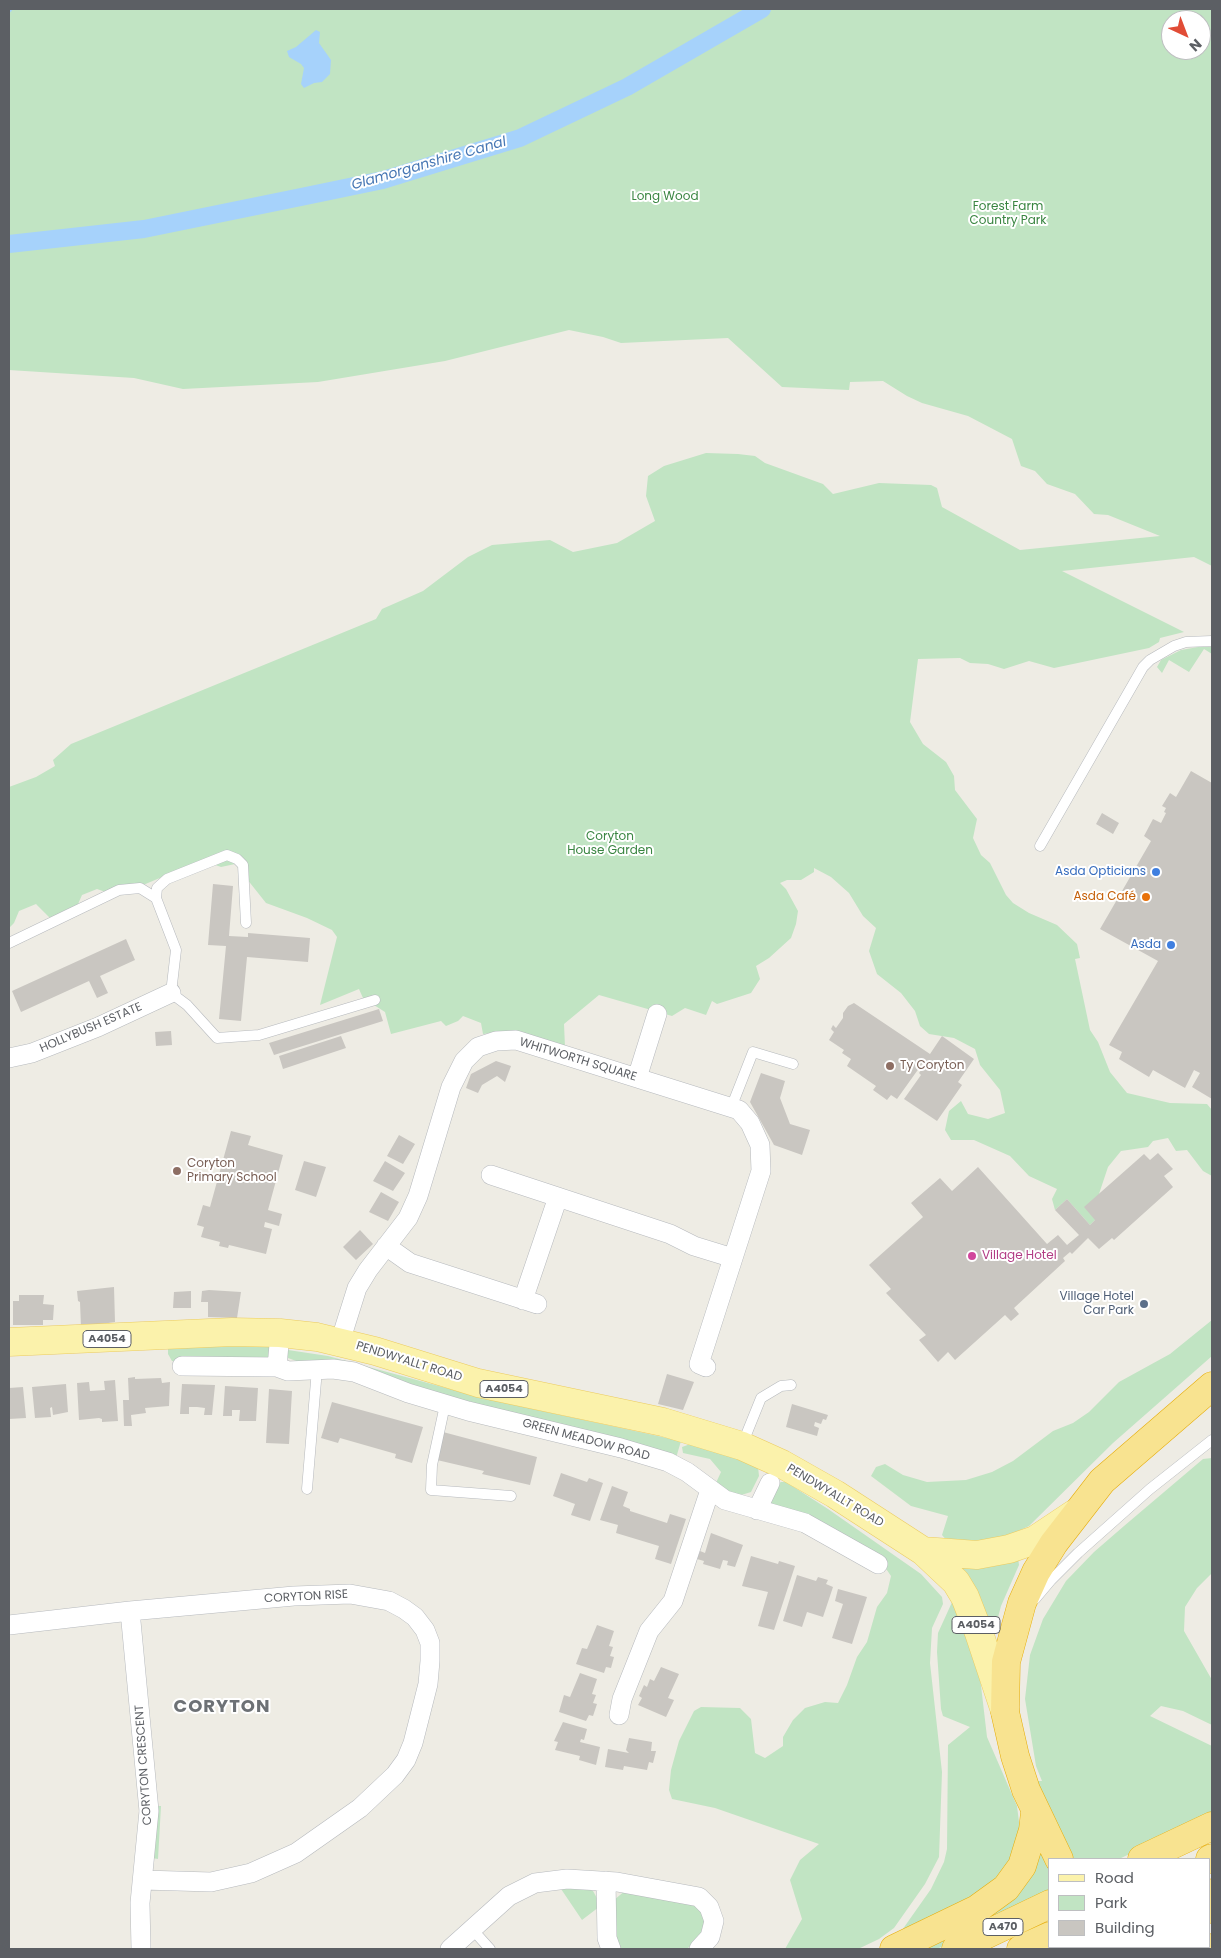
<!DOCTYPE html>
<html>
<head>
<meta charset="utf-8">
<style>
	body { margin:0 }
	#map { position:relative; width:1221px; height:1958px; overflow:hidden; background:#eeece4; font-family:Poppins,sans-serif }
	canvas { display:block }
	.frame { position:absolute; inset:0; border:10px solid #5c5f64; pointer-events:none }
	.legend { position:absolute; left:1048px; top:1858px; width:162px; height:90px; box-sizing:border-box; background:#fff; border:1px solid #bebfc1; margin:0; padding:6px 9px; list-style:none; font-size:15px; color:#5c5f64 }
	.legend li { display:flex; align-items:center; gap:10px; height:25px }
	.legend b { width:25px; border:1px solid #bebfc1 }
	.north { position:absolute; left:1161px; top:10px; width:50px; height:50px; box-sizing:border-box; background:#fff; border:1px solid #bebfc1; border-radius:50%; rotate:137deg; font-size:14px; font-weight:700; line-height:20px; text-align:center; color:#5c5f64 }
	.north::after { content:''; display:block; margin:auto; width:18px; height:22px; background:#e14c36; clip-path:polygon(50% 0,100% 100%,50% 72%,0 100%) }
</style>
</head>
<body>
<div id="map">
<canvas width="1221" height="1958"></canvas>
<div class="frame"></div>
<ul class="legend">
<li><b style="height:6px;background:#fbf2ab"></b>Road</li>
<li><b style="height:14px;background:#c1e4c3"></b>Park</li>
<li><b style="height:14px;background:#c9c6c1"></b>Building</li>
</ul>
<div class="north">N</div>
</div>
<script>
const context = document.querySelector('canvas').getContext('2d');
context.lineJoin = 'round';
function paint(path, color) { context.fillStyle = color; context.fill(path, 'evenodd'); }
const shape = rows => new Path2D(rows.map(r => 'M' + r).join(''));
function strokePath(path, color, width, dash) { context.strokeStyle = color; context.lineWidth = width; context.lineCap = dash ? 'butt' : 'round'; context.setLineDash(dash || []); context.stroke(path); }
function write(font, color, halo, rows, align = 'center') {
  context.font = font + ' Poppins,sans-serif'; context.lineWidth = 4; context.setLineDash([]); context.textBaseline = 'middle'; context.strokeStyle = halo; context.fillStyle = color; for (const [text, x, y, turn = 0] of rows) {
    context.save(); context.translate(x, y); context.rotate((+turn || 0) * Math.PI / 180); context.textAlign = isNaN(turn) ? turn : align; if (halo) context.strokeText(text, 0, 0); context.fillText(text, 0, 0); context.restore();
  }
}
const green = shape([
	[9,9,1212,9,1212,566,1194,557,1062,571,1184,632,1160,638,1159,642,1149,648,1054,668,1029,661,1004,669,988,664,970,663,960,658,918,659,910,722,923,744,946,762,954,776,955,790,977,819,973,838,981,855,990,863,1006,895,1013,903,1029,913,1057,925,1077,944,1080,958,1075,959,1090,1030,1098,1042,1110,1072,1127,1093,1170,1103,1207,1104,1212,1110,1212,1176,1203,1171,1187,1150,1176,1151,1168,1138,1153,1141,1148,1147,1121,1151,1108,1167,1099,1194,1095,1220,1090,1225,1067,1199,1055,1210,1052,1199,1057,1189,1029,1176,1010,1156,974,1140,951,1140,945,1130,949,1111,961,1101,968,1114,988,1119,1005,1113,1000,1090,980,1065,975,1049,954,1038,929,1034,920,1026,915,1011,901,993,877,974,869,951,876,928,863,916,849,893,831,877,814,868,814,872,801,880,787,880,780,883,786,889,798,911,796,924,791,938,769,958,756,966,760,979,751,993,717,1004,712,1001,706,1015,685,1008,672,1016,599,995,564,1024,565,1047,509,1031,483,1034,481,1023,463,1016,458,1021,446,1026,441,1021,391,1034,385,1012,363,998,359,989,320,1005,337,937,332,930,307,918,266,903,235,864,221,867,204,861,193,864,117,896,97,889,82,895,74,913,50,918,36,904,19,911,14,923,9,928,9,787,36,777,55,766,53,760,71,744,376,619,382,609,423,591,468,557,492,545,550,540,573,552,617,543,655,521,646,496,648,476,664,466,706,453,738,454,755,456,765,463,823,484,833,494,879,483,931,485,937,488,942,507,1020,550,1160,536,1108,515,1094,514,1075,494,1047,484,1035,471,1021,466,1012,439,968,416,922,403,907,396,883,381,850,382,849,390,782,387,728,338,621,343,603,337,569,330,445,361,318,382,183,389,134,378,9,370],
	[1171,20,1201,20,1201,50,1171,50],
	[1198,647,1212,647,1212,654,1204,649,1189,672,1169,660,1162,673,1157,667,1161,660,1181,650],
	[1212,1320,1212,1356,1113,1443,1029,1526,999,1540,948,1542,942,1535,948,1516,911,1506,871,1476,876,1467,885,1464,903,1475,927,1482,966,1480,992,1472,1013,1461,1053,1431,1073,1423,1089,1412,1119,1382,1170,1354],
	[271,1339,270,1360,185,1363,172,1361,168,1354,168,1344],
	[288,1350,328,1356,487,1399,681,1441,676,1458,458,1402,386,1376,302,1363,288,1358],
	[696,1442,758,1467,759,1476,751,1492,738,1496,715,1485,721,1472,710,1459,683,1453,682,1447],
	[1212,1458,1212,1573,1197,1588,1185,1607,1184,1631,1212,1680,1212,1725,1183,1711,1161,1706,1150,1716,1212,1746,1212,1815,1119,1859,1070,1859,1034,1781,1042,1781,1036,1766,1025,1699,1030,1655,1043,1619,1066,1581,1094,1552,1124,1526,1203,1459],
	[781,1482,786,1482,828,1509,921,1574,942,1597,943,1604,932,1628,930,1663,942,1772,939,1857,925,1884,894,1928,879,1939,858,1949,785,1949,802,1919,790,1880,800,1860,819,1844,715,1808,672,1799,669,1790,671,1770,679,1741,694,1711,701,1707,740,1708,751,1719,755,1753,765,1758,783,1746,783,1737,793,1720,805,1708,825,1702,838,1703,847,1685,857,1657,867,1642,877,1607,887,1593,891,1576,878,1557,771,1506,767,1498,776,1485],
	[1018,1557,1019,1565,1001,1606,997,1621,992,1623,953,1562],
	[953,1600,980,1677,987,1737,1017,1806,1020,1830,1012,1861,981,1895,900,1933,931,1889,944,1862,947,1849,948,1745,970,1727,943,1716,941,1709,937,1652,938,1633],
	[156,1806,161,1806,158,1859,152,1858],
	[1040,1849,1050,1866,1050,1893,937,1949,918,1949,1005,1906],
	[559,1886,587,1888,593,1891,598,1900,599,1907,582,1920],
	[626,1890,689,1900,704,1909,705,1932,687,1949,618,1949,615,1946,614,1900],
	[1121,1947,1193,1947,1193,1949,1119,1949]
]);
const water = shape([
	[316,30,320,32,319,43,331,60,330,74,322,82,314,83,304,88,301,84,304,68,301,64,289,57,287,51,296,47]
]);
const stream = shape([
	[9,10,10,9]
]);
const canal = shape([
	[9,244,144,229,301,197,383,180,520,138,627,87,762,9]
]);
const building = shape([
	[1191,771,1212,783,1212,1099,1192,1087,1200,1073,1194,1070,1185,1088,1153,1070,1149,1077,1119,1059,1122,1052,1109,1045,1158,961,1100,929,1151,841,1144,836,1153,819,1161,823,1166,813,1164,812,1166,808,1162,806,1170,793,1176,797],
	[1102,813,1119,823,1113,834,1096,824],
	[213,884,233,886,229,936,248,937,248,933,310,938,308,962,247,957,241,1021,219,1019,226,946,208,945],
	[126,939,135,960,100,976,108,993,97,998,89,981,21,1012,12,991],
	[854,1003,930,1054,942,1036,974,1059,958,1082,962,1085,937,1121,904,1099,921,1075,919,1073,924,1066,922,1064,897,1099,891,1095,887,1100,873,1090,876,1086,847,1066,851,1059,842,1053,844,1050,829,1040,834,1032,831,1029,833,1025,836,1028,843,1018,843,1013,848,1006],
	[379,1009,383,1021,274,1055,269,1043],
	[171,1031,172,1045,156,1046,155,1032],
	[341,1036,346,1048,283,1069,279,1056],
	[496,1061,511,1066,505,1082,497,1076,482,1085,478,1093,466,1088,471,1074],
	[761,1073,785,1081,780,1098,790,1124,810,1130,802,1155,774,1145,750,1102],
	[231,1131,251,1136,248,1145,283,1155,268,1210,282,1214,279,1226,265,1222,264,1227,272,1229,266,1254,229,1245,228,1248,219,1246,220,1242,201,1237,204,1227,197,1225,203,1205,210,1207],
	[399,1135,415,1144,403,1164,387,1156],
	[1158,1153,1173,1169,1164,1176,1173,1187,1114,1240,1112,1238,1099,1249,1088,1238,1072,1254,1070,1252,1063,1258,1065,1261,1014,1308,1019,1314,1011,1321,1005,1315,955,1360,948,1352,938,1362,919,1340,926,1335,886,1293,891,1289,869,1265,923,1217,911,1203,940,1178,952,1191,978,1167,1047,1244,1058,1235,1067,1245,1079,1235,1055,1210,1067,1199,1090,1225,1095,1220,1084,1207,1144,1154,1150,1160],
	[304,1161,326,1167,316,1197,295,1190],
	[385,1161,405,1173,393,1191,373,1181],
	[381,1192,399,1202,388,1221,369,1212],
	[360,1230,373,1244,356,1260,343,1247],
	[114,1287,115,1322,81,1327,80,1302,78,1301,77,1291],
	[209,1290,241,1292,237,1318,208,1317,208,1302,201,1302,202,1291],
	[191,1291,191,1308,173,1308,174,1292],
	[19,1295,44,1295,43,1304,54,1305,53,1320,43,1320,43,1325,13,1325,13,1301,19,1301],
	[667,1374,694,1382,683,1410,658,1404],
	[135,1377,135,1379,161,1378,162,1383,170,1382,169,1406,145,1408,146,1413,131,1415,132,1426,124,1426,123,1400,129,1400,128,1378],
	[115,1380,118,1421,102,1422,102,1419,99,1418,79,1420,77,1383,89,1382,90,1391,105,1390,104,1381],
	[66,1384,68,1412,53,1415,52,1407,50,1408,51,1417,35,1418,32,1387],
	[182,1384,215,1385,212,1415,204,1415,205,1408,197,1407,189,1407,189,1414,180,1414],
	[225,1386,258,1388,256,1421,239,1421,240,1410,232,1410,232,1416,223,1416],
	[23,1387,26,1418,9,1419,9,1388],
	[269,1389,292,1391,289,1444,266,1443],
	[332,1402,423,1427,412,1463,395,1458,396,1454,340,1438,338,1443,321,1438],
	[792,1404,828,1415,826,1420,823,1419,821,1424,815,1422,814,1426,819,1428,817,1436,786,1427],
	[443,1432,537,1457,530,1485,482,1474,484,1471,437,1460],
	[561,1473,587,1482,589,1478,603,1483,590,1521,571,1515,575,1504,553,1496],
	[612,1486,628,1492,623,1506,630,1509,630,1511,667,1523,670,1514,686,1519,671,1564,655,1559,659,1546,616,1533,618,1525,600,1520],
	[711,1533,743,1545,735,1567,727,1565,728,1561,723,1560,720,1569,703,1564,704,1561,697,1559,700,1551,705,1553],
	[751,1556,778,1564,779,1561,795,1566,774,1630,758,1626,768,1592,742,1586],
	[797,1575,816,1581,818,1577,828,1580,826,1584,833,1587,823,1617,807,1612,802,1627,783,1621],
	[838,1589,867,1597,852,1644,832,1638,843,1604,835,1601],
	[597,1625,614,1631,609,1646,613,1647,610,1656,614,1657,611,1668,606,1667,604,1673,576,1664,582,1648,587,1649],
	[661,1667,679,1674,668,1698,674,1700,666,1717,638,1705,642,1698,639,1696,644,1685,647,1687,650,1679,654,1681],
	[580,1673,597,1679,592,1694,596,1695,593,1703,597,1704,593,1716,589,1715,586,1721,559,1712,564,1695,570,1697],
	[563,1722,587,1729,584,1740,581,1739,580,1742,600,1747,596,1765,579,1760,580,1756,555,1750,558,1742,554,1741],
	[629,1738,652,1742,651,1751,656,1751,653,1763,649,1762,647,1770,624,1766,623,1770,605,1767,608,1749,629,1753,626,1750]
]);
const lane = shape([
	[1040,846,1143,667,1150,660,1174,646,1186,642,1212,641],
	[246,923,243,865,237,859,227,855,167,879,157,888,156,898,176,950,171,993,187,1005,217,1038,259,1035,375,1000],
	[9,943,119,890,140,888,156,898],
	[731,1108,753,1052,793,1064],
	[445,1405,432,1465,431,1490,511,1496],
	[742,1445,761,1398,781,1386,791,1385],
	[307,1489,317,1369],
	[1035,1599,1051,1580,1078,1553,1150,1489,1212,1440],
	[472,1929,490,1949]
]);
const street = shape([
	[9,1058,32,1053,98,1027,171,993],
	[637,1078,657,1014],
	[491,1175,670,1234,694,1246,733,1258],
	[386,1246,410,1263,537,1304],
	[523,1300,558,1197],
	[340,1342,357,1288,368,1270,408,1218,418,1196,451,1087,464,1061,478,1047,496,1041,516,1040,739,1110,750,1123,760,1145,761,1171,699,1364,706,1367],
	[182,1366,277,1367,288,1371,333,1369,354,1372,408,1393,468,1411,621,1448,668,1462,687,1472,725,1500,805,1523,878,1564],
	[277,1367,280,1333],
	[757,1510,770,1483],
	[130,1611,149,1811,140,1903,141,1949],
	[9,1625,130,1611,294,1596,350,1594,389,1601,404,1609,415,1617,425,1630,430,1643,430,1661,428,1684,413,1743,406,1760,395,1775,360,1808,296,1853,251,1873,211,1882,143,1880],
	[619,1715,622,1699,649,1631,673,1601,710,1490],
	[606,1881,607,1938,611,1949],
	[450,1949,509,1896,535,1883,567,1879,617,1882,699,1897,709,1907,714,1921,710,1937,699,1949]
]);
const primary = shape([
	[9,1342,232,1332,280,1333,317,1337,375,1351,478,1383,663,1422,742,1446,782,1464,835,1494,923,1551,956,1582,965,1597,979,1633,1005,1711],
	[923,1551,977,1555,1009,1549,1035,1540,1074,1514]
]);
const highway = shape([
	[1059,1859,1026,1790,1015,1756,1005,1712,1006,1662,1022,1603,1036,1572,1054,1543,1102,1481,1212,1386],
	[1142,1859,1212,1826],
	[1210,1859,1212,1858],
	[1210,1909,1212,1893],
	[1105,1947,1106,1949],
	[894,1949,977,1909,1006,1888,1022,1866,1033,1830,1035,1812],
	[956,1949,1050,1904],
	[1021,1949,1050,1936],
	[1205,1949,1205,1947]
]);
const markers = [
	[1156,872,5,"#3f7fe0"],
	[1146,897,5,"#e8710a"],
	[1171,945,5,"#3f7fe0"],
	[890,1066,5,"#8d6e63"],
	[177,1171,5,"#8d6e63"],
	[972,1256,5,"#d1479c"],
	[1144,1304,5,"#5c6f8a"]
];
const shields = [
	[107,1339,48],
	[504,1389,48],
	[976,1625,48],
	[1003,1927,40]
];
const shieldNames = [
	["A4054",107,1339],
	["A4054",504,1389],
	["A4054",976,1625],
	["A470",1003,1927]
];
const parkNames = [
	["Long Wood",665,197],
	["Forest Farm",1008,207],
	["Country Park",1008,221],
	["Coryton",610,837],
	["House Garden",610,851]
];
const shopNames = [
	["Asda Opticians",1146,872],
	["Asda",1161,945]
];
const foodNames = [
	["Asda Café",1136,897]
];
const streetNames = [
	["HOLLYBUSH ESTATE",91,1028,-23],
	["WHITWORTH SQUARE",578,1060,17],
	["PENDWYALLT ROAD",409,1362,17],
	["GREEN MEADOW ROAD",586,1440,15],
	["PENDWYALLT ROAD",835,1496,31],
	["CORYTON RISE",306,1597,-3],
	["CORYTON CRESCENT",144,1765,-94]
];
const educationNames = [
	["Ty Coryton",900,1066],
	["Coryton",187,1164],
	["Primary School",187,1178]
];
const hotelNames = [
	["Village Hotel",982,1256]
];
const serviceNames = [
	["Village Hotel",1134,1297],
	["Car Park",1134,1311]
];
const waterNames = [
	["Glamorganshire Canal",429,164,-16]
];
const districtNames = [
	["CORYTON",222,1707]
];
paint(green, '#c1e4c3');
paint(water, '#a6d2fb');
strokePath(stream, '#a6d2fb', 5);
strokePath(canal, '#a6d2fb', 18);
paint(building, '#c9c6c1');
strokePath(lane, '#b6b9bd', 11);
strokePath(street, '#b6b9bd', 20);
strokePath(primary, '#ebcb60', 29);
strokePath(highway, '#e6ad0b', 29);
strokePath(lane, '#fff', 10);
strokePath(street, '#fff', 19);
strokePath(primary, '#fbf2ab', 28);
strokePath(highway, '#f8e390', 28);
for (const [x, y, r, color] of markers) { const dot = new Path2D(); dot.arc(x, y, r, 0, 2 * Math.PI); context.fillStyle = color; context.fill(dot); strokePath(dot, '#fff', 2); }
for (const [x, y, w] of shields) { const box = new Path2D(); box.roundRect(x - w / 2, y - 8.5, w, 17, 4); context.fillStyle = '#fff'; context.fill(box); strokePath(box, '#5c5f64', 1); }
write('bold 11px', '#5c5f64', null, shieldNames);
write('12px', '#398541', '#fff', parkNames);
write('12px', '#366cbe', '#fff', shopNames, 'right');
write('12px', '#c56008', '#fff', foodNames, 'right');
write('12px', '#5c5f64', '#fff', streetNames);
write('12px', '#785e54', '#fff', educationNames, 'left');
write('12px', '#b23c85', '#fff', hotelNames, 'left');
write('12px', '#4e5e75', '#fff', serviceNames, 'right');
write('italic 14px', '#4777b4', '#fff', waterNames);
context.letterSpacing = '1px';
write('bold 18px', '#6d7175', '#fff', districtNames);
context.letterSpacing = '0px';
</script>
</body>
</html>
